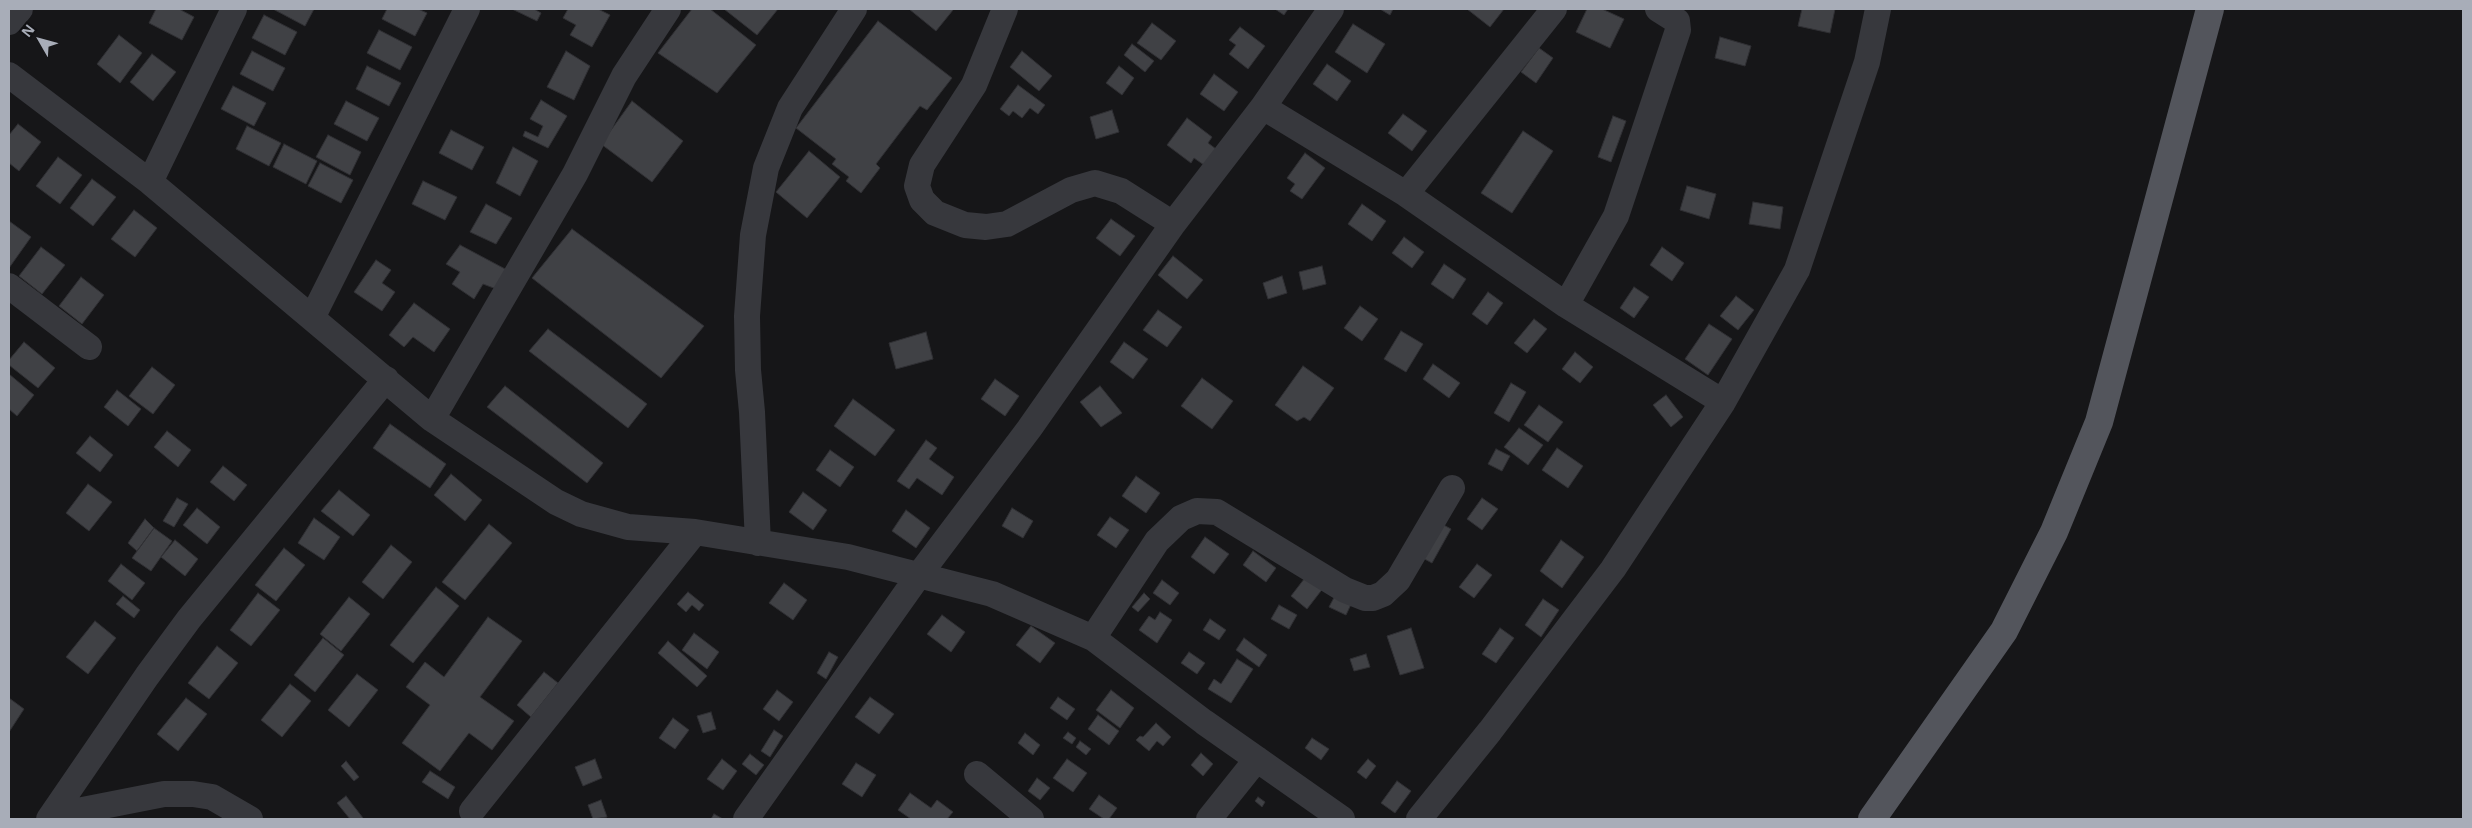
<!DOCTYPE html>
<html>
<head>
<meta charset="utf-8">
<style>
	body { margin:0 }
	#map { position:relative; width:2472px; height:828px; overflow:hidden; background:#161618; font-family:"Open Sans",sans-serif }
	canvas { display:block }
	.frame { position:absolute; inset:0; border:10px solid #a8adb8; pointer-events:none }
	.north { position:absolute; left:15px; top:15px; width:50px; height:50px; -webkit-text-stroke:4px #111113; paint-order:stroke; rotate:308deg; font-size:14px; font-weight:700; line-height:20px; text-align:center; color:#a8adb8 }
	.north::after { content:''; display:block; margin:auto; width:18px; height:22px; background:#a8adb8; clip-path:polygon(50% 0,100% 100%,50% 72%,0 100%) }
</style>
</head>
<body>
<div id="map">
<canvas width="2472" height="828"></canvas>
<div class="frame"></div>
<div class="north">N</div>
</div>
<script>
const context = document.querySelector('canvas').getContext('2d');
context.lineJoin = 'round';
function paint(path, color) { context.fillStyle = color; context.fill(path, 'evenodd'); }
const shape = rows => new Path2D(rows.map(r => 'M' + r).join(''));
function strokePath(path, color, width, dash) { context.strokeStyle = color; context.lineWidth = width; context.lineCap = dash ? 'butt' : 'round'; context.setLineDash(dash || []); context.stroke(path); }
const building = shape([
	[156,9,179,9,194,17,182,40,149,23,156,9],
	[273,9,314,9,305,26,273,9],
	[387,9,418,9,427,13,415,36,382,19,387,9],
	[512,9,534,9,541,13,537,21,512,9],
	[568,9,598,9,610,15,592,47,570,35,576,25,563,18,568,9],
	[692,9,710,9,756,45,717,93,658,53,692,9],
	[724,9,778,9,757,35,724,9],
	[909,9,952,9,953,10,936,31,909,9],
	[1275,9,1288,9,1284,15,1275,9],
	[1380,9,1393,9,1390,15,1380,9],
	[1467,9,1504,9,1490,27,1467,9],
	[1587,9,1602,9,1624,19,1610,48,1576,32,1587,9],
	[1802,9,1835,9,1830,33,1798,26,1802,9],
	[264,15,297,32,285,55,252,38,264,15],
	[878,21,952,78,927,110,920,106,876,164,880,168,861,193,846,181,849,177,832,164,836,159,796,128,878,21],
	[1152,23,1176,41,1161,60,1137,43,1152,23],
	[1353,24,1385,44,1367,73,1335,52,1353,24],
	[1240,27,1265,46,1248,69,1229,54,1236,45,1229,40,1240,27],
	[379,30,412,47,400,70,367,53,379,30],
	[119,35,142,53,120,83,97,64,119,35],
	[1720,37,1751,46,1745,66,1715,58,1720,37],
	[1132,44,1154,61,1145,72,1124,55,1132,44],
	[1539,48,1553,58,1536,83,1521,72,1539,48],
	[252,51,285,68,273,91,240,74,252,51],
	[566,51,590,66,574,100,547,87,566,51],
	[1022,51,1052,76,1039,91,1010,67,1022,51],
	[152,54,176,72,153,101,130,82,152,54],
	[1327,64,1351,81,1337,101,1313,84,1327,64],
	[367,66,401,83,389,106,356,89,367,66],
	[1119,66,1134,78,1122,95,1106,83,1119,66],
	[1214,74,1238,92,1224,111,1200,94,1214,74],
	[1018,85,1045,105,1038,114,1030,108,1022,118,1013,111,1009,116,1000,109,1018,85],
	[233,86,266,103,254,126,221,109,233,86],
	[541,100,567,116,548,148,523,136,525,131,538,137,543,126,530,119,541,100],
	[346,101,379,118,367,141,334,124,346,101],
	[632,101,683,141,652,182,601,144,632,101],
	[1112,110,1119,132,1096,139,1090,117,1112,110],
	[1403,114,1427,131,1412,151,1388,133,1403,114],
	[1613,116,1626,121,1611,162,1598,157,1613,116],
	[1187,118,1212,137,1208,143,1216,149,1204,165,1194,158,1191,163,1167,145,1187,118],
	[18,124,41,142,19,171,9,163,9,135,18,124],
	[247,126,281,143,269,166,236,149,247,126],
	[451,130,484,147,472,170,439,153,451,130],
	[1523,131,1553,151,1512,213,1481,193,1523,131],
	[328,135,361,152,350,175,316,157,328,135],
	[284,144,317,161,306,184,273,167,284,144],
	[513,147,538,161,520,196,496,183,513,147],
	[809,151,840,177,807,218,776,192,809,151],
	[1305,153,1325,168,1302,199,1290,191,1295,184,1287,178,1305,153],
	[58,157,82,175,60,204,36,186,58,157],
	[320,163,353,180,341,203,308,186,320,163],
	[92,179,116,197,93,226,70,208,92,179],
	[423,181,457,197,445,220,412,204,423,181],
	[1687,186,1716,194,1709,219,1680,210,1687,186],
	[1753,202,1783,207,1780,229,1749,224,1753,202],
	[486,204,512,218,496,244,470,232,486,204],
	[1362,204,1386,221,1372,241,1348,224,1362,204],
	[134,210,157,228,135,257,111,239,134,210],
	[1111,219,1135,236,1120,256,1096,238,1111,219],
	[9,221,31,237,9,268,9,221],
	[572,229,704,326,661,378,532,278,572,229],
	[1404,237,1424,252,1412,268,1392,253,1404,237],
	[460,245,507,270,499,290,483,284,474,299,452,284,460,272,446,264,460,245],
	[41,247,65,265,42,294,19,276,41,247],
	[1662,247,1684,263,1672,281,1650,265,1662,247],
	[1173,256,1203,280,1187,299,1158,275,1173,256],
	[376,260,391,270,382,283,395,292,382,311,354,292,376,260],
	[1444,264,1466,279,1453,299,1431,284,1444,264],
	[1322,266,1326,284,1303,290,1299,272,1322,266],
	[1282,276,1287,293,1268,299,1263,283,1282,276],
	[81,277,104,295,82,324,59,306,81,277],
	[1634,287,1649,297,1634,318,1620,308,1634,287],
	[1488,292,1503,303,1487,325,1472,314,1488,292],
	[1736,296,1754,310,1738,330,1720,316,1736,296],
	[414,303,450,329,434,352,413,337,404,347,389,335,414,303],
	[1360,306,1378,319,1362,341,1344,328,1360,306],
	[1158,310,1182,327,1167,347,1143,330,1158,310],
	[1534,319,1547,329,1527,353,1514,343,1534,319],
	[1709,324,1732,339,1708,375,1685,359,1709,324],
	[548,329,647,404,628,428,529,351,548,329],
	[1401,331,1423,344,1406,372,1384,359,1401,331],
	[926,332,933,359,896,369,889,343,926,332],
	[24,342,55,368,38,388,9,365,9,360,24,342],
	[1124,342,1148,359,1133,379,1110,362,1124,342],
	[1575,352,1593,367,1580,383,1562,369,1575,352],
	[1433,364,1460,383,1449,398,1423,379,1433,364],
	[1303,366,1334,388,1310,421,1304,417,1297,421,1275,405,1303,366],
	[152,367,175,385,153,414,129,396,152,367],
	[9,374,34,395,17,416,9,409,9,374],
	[1202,378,1233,401,1212,429,1181,406,1202,378],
	[995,379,1019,396,1005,416,981,399,995,379],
	[1511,383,1526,392,1509,422,1494,413,1511,383],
	[505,386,603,463,587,483,487,407,505,386],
	[1100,386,1122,413,1101,427,1080,402,1100,386],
	[117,390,141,409,128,426,104,407,117,390],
	[1666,395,1683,417,1671,427,1653,405,1666,395],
	[853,399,895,430,875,456,834,426,853,399],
	[1539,405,1563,422,1548,442,1524,425,1539,405],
	[390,424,446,464,430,488,373,448,390,424],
	[1519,428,1543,445,1528,465,1504,447,1519,428],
	[167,431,191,450,178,467,154,447,167,431],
	[90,436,113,455,100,472,76,453,90,436],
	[926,440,937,448,929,459,954,477,942,495,917,478,909,489,897,481,926,440],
	[1557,448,1583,466,1568,488,1542,470,1557,448],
	[1496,449,1510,456,1502,471,1488,464,1496,449],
	[830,450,854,467,840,487,816,470,830,450],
	[223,466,247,485,234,501,210,482,223,466],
	[451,474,482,500,465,521,434,495,451,474],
	[1136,476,1160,493,1146,513,1122,496,1136,476],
	[88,484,112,502,89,531,66,513,88,484],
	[339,490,370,515,353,536,321,511,339,490],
	[803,492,827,510,813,530,789,512,803,492],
	[177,498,188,504,174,527,163,521,177,498],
	[1482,498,1498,509,1482,530,1467,519,1482,498],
	[197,508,220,527,207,544,183,525,197,508],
	[1012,508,1033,521,1023,538,1002,526,1012,508],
	[906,510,930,528,916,548,892,531,906,510],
	[1110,517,1129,530,1116,548,1097,535,1110,517],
	[314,518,340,537,324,560,298,543,314,518],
	[145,519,154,528,137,551,128,543,145,519],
	[1438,522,1451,529,1432,563,1419,556,1438,522],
	[489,524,512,543,465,600,442,582,489,524],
	[154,528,172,541,151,571,132,558,154,528],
	[1205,537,1229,554,1214,574,1191,557,1205,537],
	[175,540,198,559,185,576,161,557,175,540],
	[1561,540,1584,557,1562,588,1540,571,1561,540],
	[391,545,412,562,383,599,362,582,391,545],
	[284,548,305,565,276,601,255,585,284,548],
	[1253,551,1276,568,1266,582,1243,565,1253,551],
	[121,564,145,583,132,600,108,581,121,564],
	[1477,564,1492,575,1474,598,1459,587,1477,564],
	[1308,574,1324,587,1307,609,1291,596,1308,574],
	[1162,580,1179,593,1170,605,1153,593,1162,580],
	[784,583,807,600,793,620,769,603,784,583],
	[436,587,459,606,413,663,390,645,436,587],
	[688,592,704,605,699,611,692,605,686,612,677,604,688,592],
	[1337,592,1353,600,1346,615,1329,607,1337,592],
	[258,593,280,610,251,646,230,630,258,593],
	[1144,593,1150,599,1138,612,1132,607,1144,593],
	[123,596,140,610,134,618,116,604,123,596],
	[349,597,370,614,341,651,320,634,349,597],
	[1543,599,1559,610,1541,637,1525,625,1543,599],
	[1279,605,1297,615,1289,629,1271,619,1279,605],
	[1160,612,1172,620,1157,643,1139,630,1149,616,1155,620,1160,612],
	[942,615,965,632,951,652,927,634,942,615],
	[488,617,522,641,480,697,514,721,492,750,469,733,440,771,402,743,430,705,406,687,425,662,444,677,488,617],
	[1210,619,1226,630,1219,640,1203,630,1210,619],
	[95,621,116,638,88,674,66,657,95,621],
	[1031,626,1055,643,1040,663,1016,645,1031,626],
	[1411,628,1424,668,1400,675,1387,636,1411,628],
	[1500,628,1514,638,1496,663,1482,654,1500,628],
	[694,633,719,652,707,669,682,650,694,633],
	[323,638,344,655,315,692,294,675,323,638],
	[1244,638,1267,655,1259,667,1236,650,1244,638],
	[668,641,707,676,697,687,658,653,668,641],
	[217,646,238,663,209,699,188,683,217,646],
	[829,652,838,657,826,679,817,673,829,652],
	[1189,652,1205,663,1197,674,1181,663,1189,652],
	[1366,654,1370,667,1354,671,1350,659,1366,654],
	[1237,659,1253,669,1231,703,1208,689,1214,679,1221,684,1237,659],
	[544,672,558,683,531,717,517,705,544,672],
	[357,674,378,690,349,727,328,710,357,674],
	[290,684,311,701,282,737,261,720,290,684],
	[777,690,793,702,779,721,763,709,777,690],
	[1111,690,1134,708,1120,728,1096,710,1111,690],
	[870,697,894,714,879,734,855,717,870,697],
	[1058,697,1075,709,1067,720,1050,708,1058,697],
	[9,698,24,709,9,732,9,698],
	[186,698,207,714,178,751,157,734,186,698],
	[711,712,716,729,703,733,697,716,711,712],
	[1098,715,1119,731,1109,745,1088,729,1098,715],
	[673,718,689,730,675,749,659,738,673,718],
	[1156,723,1171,737,1163,746,1157,741,1149,751,1136,740,1140,736,1143,737,1156,723],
	[774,730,783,736,770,757,761,751,774,730],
	[1068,732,1076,738,1072,744,1063,738,1068,732],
	[1025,733,1040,745,1033,755,1018,743,1025,733],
	[1312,738,1329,749,1321,760,1305,748,1312,738],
	[1080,741,1091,749,1086,755,1076,747,1080,741],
	[1201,753,1213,764,1203,776,1191,765,1201,753],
	[750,754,764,765,756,775,742,764,750,754],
	[595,759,602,778,583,786,575,767,595,759],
	[722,759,737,771,723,790,707,779,722,759],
	[1067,759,1087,773,1073,792,1053,778,1067,759],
	[1368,759,1376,766,1366,779,1357,772,1368,759],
	[346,761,359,777,354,781,341,766,346,761],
	[856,763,876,775,862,797,842,784,856,763],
	[430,771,455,787,448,799,422,782,430,771],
	[1037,778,1050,788,1040,800,1028,791,1037,778],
	[1397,781,1411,791,1395,813,1381,803,1397,781],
	[910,793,931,808,937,800,953,812,947,819,911,819,898,810,910,793],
	[1099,795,1117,808,1109,819,1104,819,1089,809,1099,795],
	[346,796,363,818,362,819,350,819,337,803,346,796],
	[1258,797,1265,802,1262,807,1255,801,1258,797],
	[601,800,607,817,593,819,588,805,601,800],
	[714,814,723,819,711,819,714,814]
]);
const minor = shape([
	[1005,9,974,85,922,165,917,186,922,200,935,213,965,225,986,227,1007,224,1071,190,1095,183,1121,191,1173,224],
	[9,22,20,9],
	[9,75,150,182,432,419,556,502,581,514,628,527,695,532,848,557,992,594,1093,638,1204,722,1342,819],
	[1263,107,1406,194,1566,305,1723,402,1613,569,1490,731,1419,819],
	[150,182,234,9],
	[1406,194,1554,9],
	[9,286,89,347],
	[1566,305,1616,216,1678,30,1677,21,1658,9],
	[312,318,467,9],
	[1723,402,1797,270,1867,62,1878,9],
	[432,419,575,174,624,76,668,9],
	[758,543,752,412,748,370,747,316,753,235,766,168,790,108,854,9],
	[1093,638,1157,541,1181,518,1197,511,1217,512,1345,590,1365,598,1373,598,1383,594,1398,580,1452,488],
	[977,774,1031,819],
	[472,811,695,532],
	[52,816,164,794,193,794,212,797,250,819],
	[49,819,147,676,189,619,386,379],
	[746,819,919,575,1029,429,1173,224,1263,107,1331,9],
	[1209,819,1257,759]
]);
const major = shape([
	[1872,819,2004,631,2054,532,2099,422,2210,9]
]);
paint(building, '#404145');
strokePath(building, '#303034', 1);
strokePath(minor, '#37383d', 26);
strokePath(major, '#53555c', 28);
</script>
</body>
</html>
